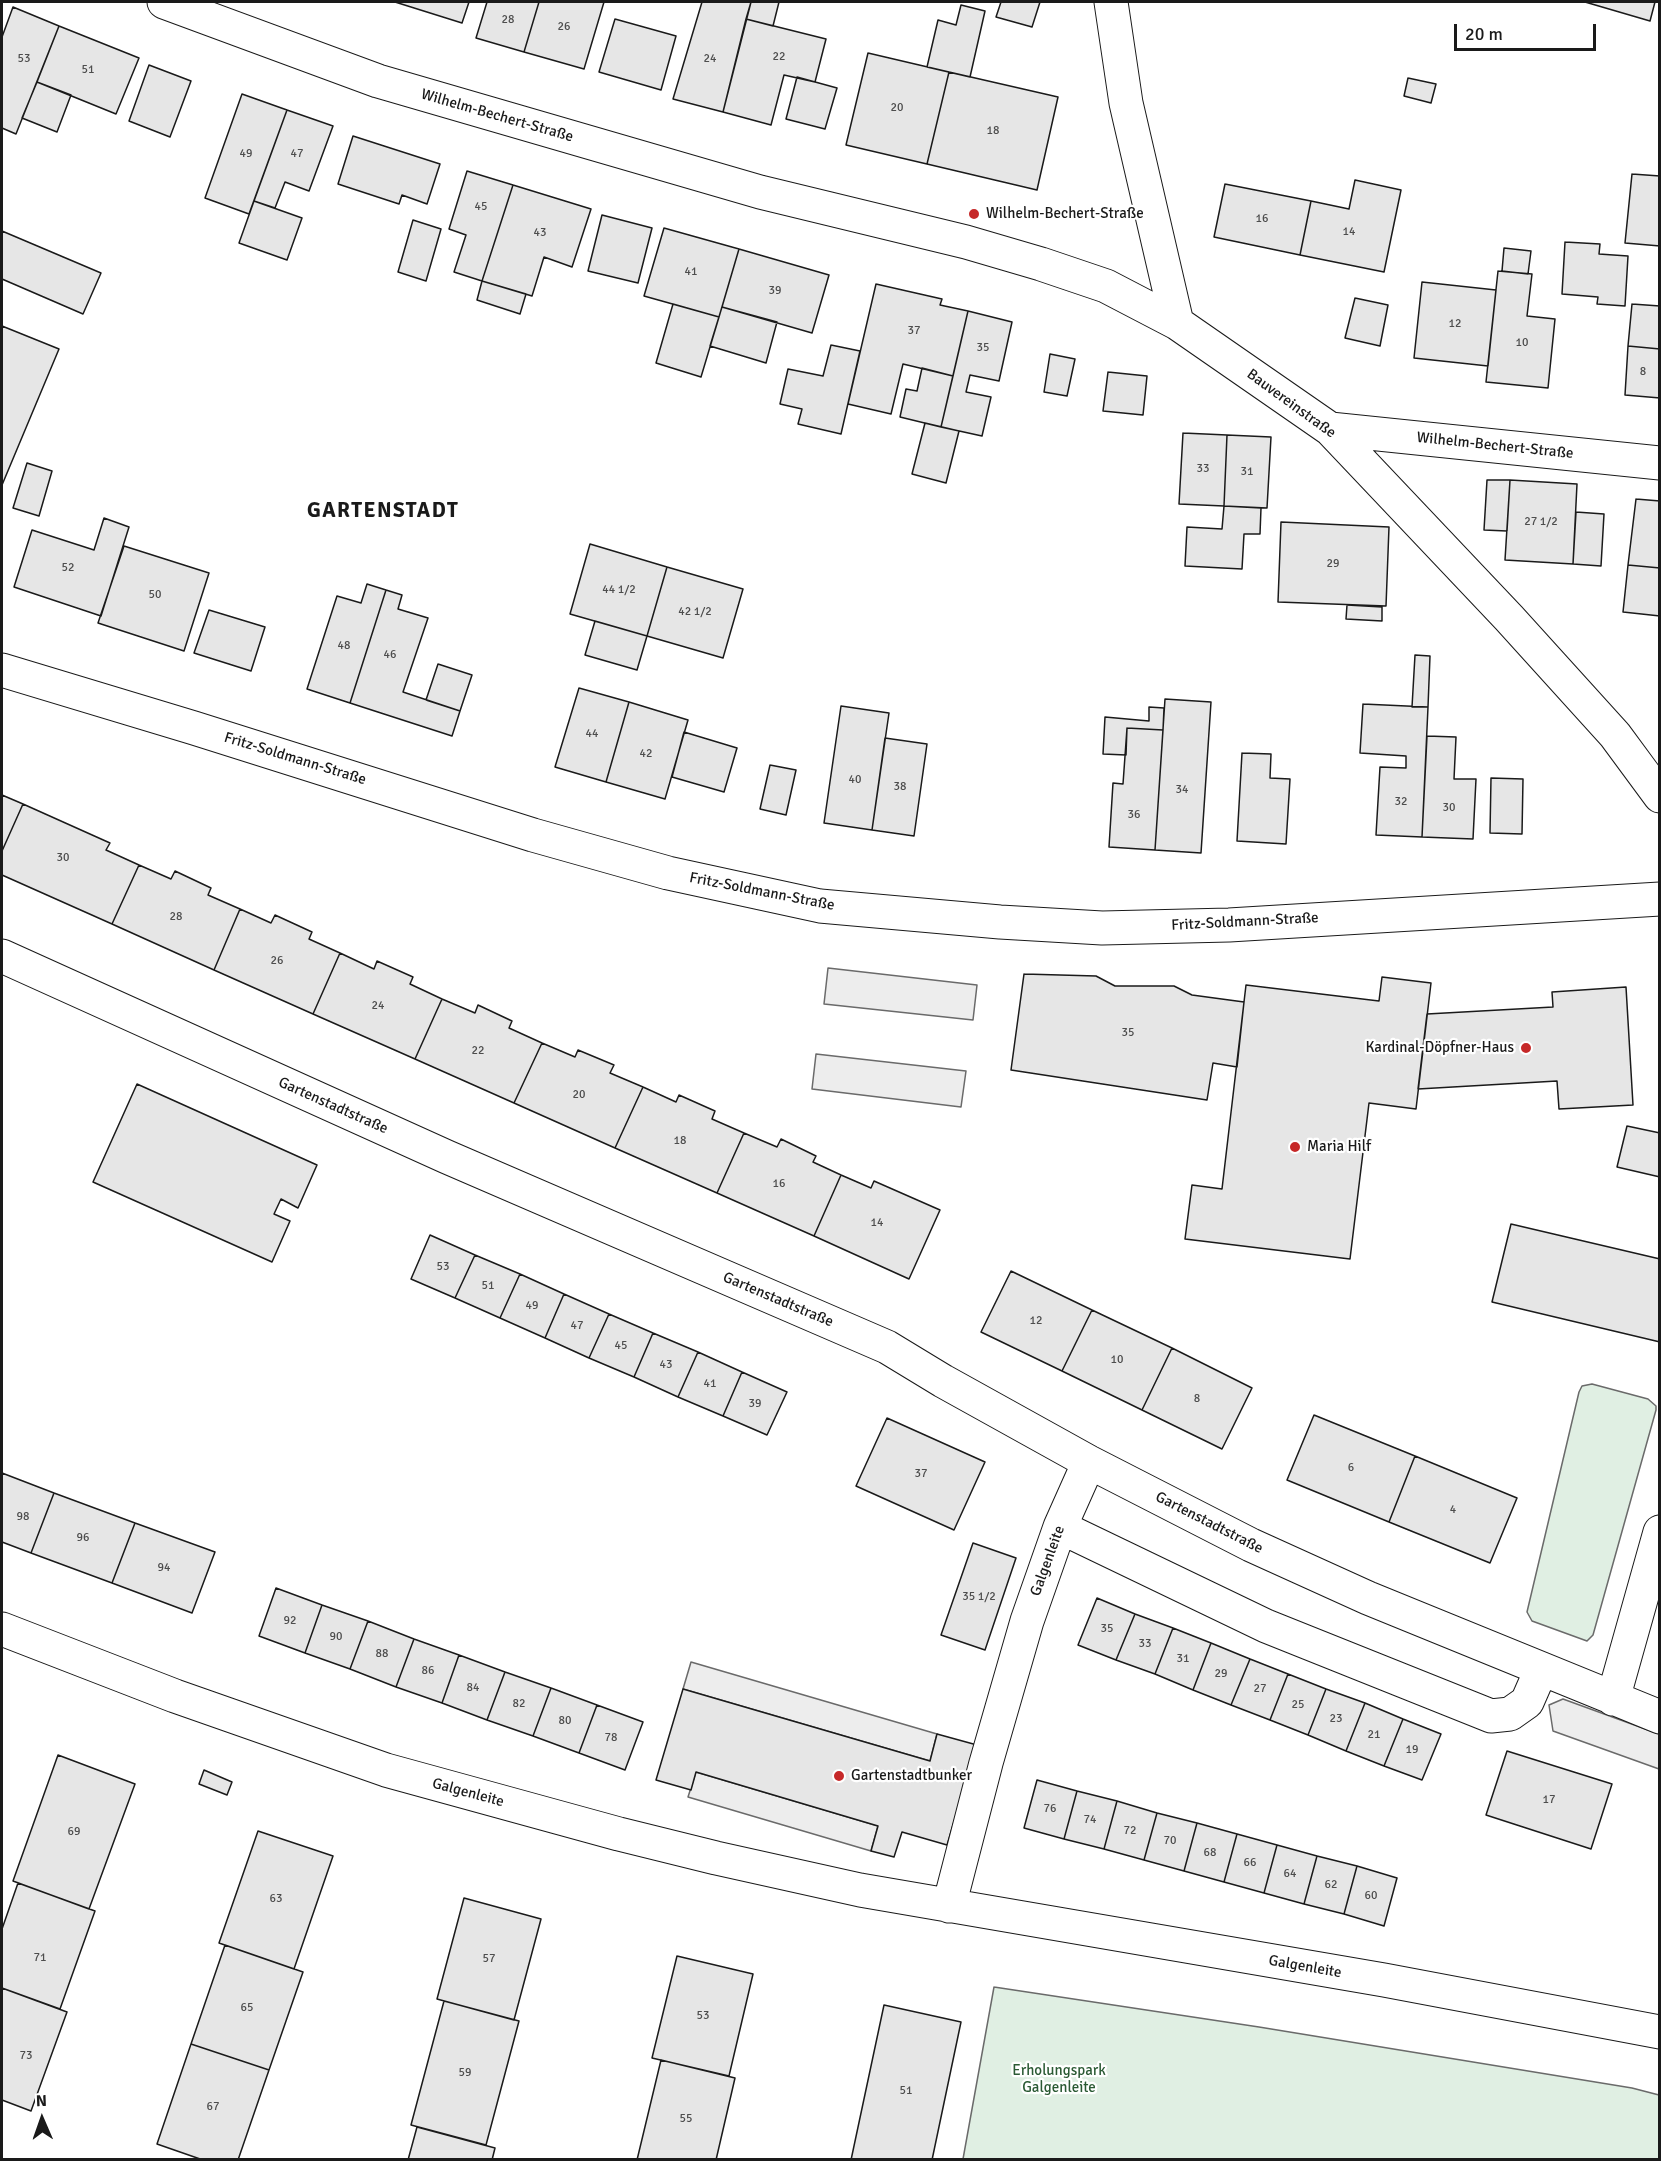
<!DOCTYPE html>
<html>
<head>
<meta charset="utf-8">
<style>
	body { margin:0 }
	#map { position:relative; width:1661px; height:2161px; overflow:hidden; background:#fff; font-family:Signika,sans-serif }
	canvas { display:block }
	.frame { position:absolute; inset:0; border:3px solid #1a1a1a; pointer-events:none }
	.north { position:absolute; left:12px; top:2089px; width:60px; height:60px; -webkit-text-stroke:4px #fff; paint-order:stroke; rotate:358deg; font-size:16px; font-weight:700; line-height:24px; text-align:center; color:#1a1a1a }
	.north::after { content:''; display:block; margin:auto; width:21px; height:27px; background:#1a1a1a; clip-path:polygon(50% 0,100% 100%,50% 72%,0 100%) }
	.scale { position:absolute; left:1454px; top:24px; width:142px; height:27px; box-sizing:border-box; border:3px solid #1a1a1a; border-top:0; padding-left:8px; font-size:18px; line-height:21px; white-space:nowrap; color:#1a1a1a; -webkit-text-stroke:4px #fff; paint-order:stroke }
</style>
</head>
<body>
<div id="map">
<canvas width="1661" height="2161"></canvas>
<div class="frame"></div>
<div class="north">N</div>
<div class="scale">20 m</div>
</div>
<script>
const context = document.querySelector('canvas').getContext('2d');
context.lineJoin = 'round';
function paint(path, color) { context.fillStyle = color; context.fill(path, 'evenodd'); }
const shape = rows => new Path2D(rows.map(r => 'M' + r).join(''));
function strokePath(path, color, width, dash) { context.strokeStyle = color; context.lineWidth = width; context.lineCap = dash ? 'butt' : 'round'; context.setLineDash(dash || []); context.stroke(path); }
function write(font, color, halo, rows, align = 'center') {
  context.font = font + ' Signika,sans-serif'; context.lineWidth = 4.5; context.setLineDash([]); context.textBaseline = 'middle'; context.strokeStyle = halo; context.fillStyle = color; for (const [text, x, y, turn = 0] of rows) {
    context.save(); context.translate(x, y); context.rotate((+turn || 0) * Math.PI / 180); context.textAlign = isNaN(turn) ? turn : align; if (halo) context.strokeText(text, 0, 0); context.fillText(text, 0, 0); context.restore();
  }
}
const green = shape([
	[1592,1384,1648,1399,1656,1406,1656,1410,1593,1635,1587,1641,1532,1621,1527,1612,1579,1392,1582,1386,1592,1384],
	[994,1987,1259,2027,1632,2088,1659,2095,1659,2159,963,2159,994,1987]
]);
const parking = shape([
	[828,968,977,985,973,1020,824,1004,828,968],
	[816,1054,966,1071,961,1107,812,1089,816,1054],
	[691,1662,937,1734,930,1761,683,1689,691,1662],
	[1563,1699,1659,1734,1659,1769,1553,1731,1549,1705,1563,1699],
	[696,1772,878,1826,871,1851,688,1797,696,1772]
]);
const building = shape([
	[395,2,469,2,462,23,395,2],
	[487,2,539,2,524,52,476,38,487,2],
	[539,2,604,2,584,69,524,52,539,2],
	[702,2,751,2,723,112,673,99,702,2],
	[751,2,779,2,773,26,746,19,751,2],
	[1001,2,1040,2,1032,27,996,17,1001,2],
	[1585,2,1655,2,1650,21,1585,2],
	[961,5,985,11,970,77,927,67,938,20,956,25,961,5],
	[13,7,59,26,16,134,2,128,2,37,13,7],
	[615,19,676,36,661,90,599,72,615,19],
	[746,19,826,39,815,82,784,75,771,125,723,112,746,19],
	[59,26,139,58,116,114,37,82,59,26],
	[868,53,949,72,927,164,846,145,868,53],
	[149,65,191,81,170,137,129,121,149,65],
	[949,72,1058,97,1037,190,927,164,949,72],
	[797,77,837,88,825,129,786,119,797,77],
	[1408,78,1436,84,1431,103,1404,96,1408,78],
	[37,82,71,95,57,132,22,118,37,82],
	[242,94,287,110,249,214,205,198,242,94],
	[287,110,333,126,309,191,285,182,275,208,254,201,287,110],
	[353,136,440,164,427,204,402,195,399,204,338,184,353,136],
	[467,171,513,185,482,281,454,272,466,235,449,229,467,171],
	[1632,174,1660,176,1660,246,1625,243,1632,174],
	[1355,180,1401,190,1384,272,1300,255,1311,201,1349,209,1355,180],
	[1225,184,1311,201,1300,255,1214,237,1225,184],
	[513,185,591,209,572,267,544,257,532,296,482,281,513,185],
	[254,201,302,218,287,260,239,243,254,201],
	[602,215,652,228,638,283,588,271,602,215],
	[413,220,441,229,426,281,398,272,413,220],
	[664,228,739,249,719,317,644,296,664,228],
	[2,231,101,273,83,314,2,279,2,231],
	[1565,242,1600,244,1599,254,1628,256,1625,306,1597,304,1598,297,1562,294,1565,242],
	[1504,248,1531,251,1528,274,1502,271,1504,248],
	[739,249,829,275,812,333,722,307,739,249],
	[1498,271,1532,274,1527,316,1555,319,1548,388,1486,382,1498,271],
	[482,281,526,294,520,314,477,300,482,281],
	[1422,282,1496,290,1488,366,1414,358,1422,282],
	[876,284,942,299,940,305,968,311,953,376,903,364,891,414,848,404,876,284],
	[1355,298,1388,305,1380,346,1345,338,1355,298],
	[673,304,719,317,701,377,656,363,673,304],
	[1632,304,1660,306,1660,349,1628,346,1632,304],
	[722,307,777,322,766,363,710,346,722,307],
	[968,311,1012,322,999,381,970,375,966,392,991,397,982,436,941,427,968,311],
	[2,326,59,349,2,485,2,326],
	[831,345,860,351,841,434,798,424,802,409,780,404,788,369,823,376,831,345],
	[1628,346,1660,349,1660,398,1625,395,1628,346],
	[1050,354,1075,359,1067,396,1044,392,1050,354],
	[922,368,953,376,941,427,900,417,906,389,917,391,922,368],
	[1108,372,1147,376,1143,415,1103,411,1108,372],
	[925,423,959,431,946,483,912,474,925,423],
	[1183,433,1227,435,1224,506,1179,504,1183,433],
	[1227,435,1271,437,1267,508,1224,506,1227,435],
	[27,463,52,471,39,516,13,508,27,463],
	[1487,480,1510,480,1507,531,1484,530,1487,480],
	[1510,480,1577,484,1573,564,1505,560,1510,480],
	[1636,499,1660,501,1660,568,1628,565,1636,499],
	[1224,506,1261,508,1260,534,1244,534,1242,569,1185,566,1187,527,1222,529,1224,506],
	[1576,512,1604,514,1601,566,1573,564,1576,512],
	[104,518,129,527,101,616,14,587,32,530,94,550,104,518],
	[1281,522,1389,527,1386,606,1278,602,1281,522],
	[590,544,667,567,647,636,570,614,590,544],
	[124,546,209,573,184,651,98,623,124,546],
	[1628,565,1660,568,1660,616,1623,612,1628,565],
	[667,567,743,589,723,658,647,636,667,567],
	[367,584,386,590,350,703,307,689,337,596,361,603,367,584],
	[386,590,402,595,398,609,428,618,403,692,460,711,452,736,350,703,386,590],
	[1347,605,1382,607,1382,621,1346,619,1347,605],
	[209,610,265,627,251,671,194,653,209,610],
	[595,621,647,636,637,670,585,655,595,621],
	[1415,655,1430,656,1428,707,1412,707,1415,655],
	[438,664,472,675,460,711,426,700,438,664],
	[579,688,629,702,606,782,555,767,579,688],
	[1165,699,1211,702,1201,853,1155,850,1165,699],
	[629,702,688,720,665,799,606,782,629,702],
	[1363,704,1428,707,1422,837,1376,835,1380,767,1406,768,1406,756,1360,753,1363,704],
	[841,706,889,713,872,830,824,823,841,706],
	[1149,707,1164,708,1163,730,1127,728,1126,755,1103,754,1105,717,1149,721,1149,707],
	[1127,728,1163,730,1155,850,1109,847,1113,783,1123,784,1127,728],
	[684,732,737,748,724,792,672,777,684,732],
	[1427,736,1456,737,1454,779,1476,779,1473,839,1422,837,1427,736],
	[885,738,927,744,914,836,872,830,885,738],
	[1242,753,1271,754,1270,778,1290,779,1286,844,1237,841,1242,753],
	[770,765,796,770,786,815,760,809,770,765],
	[1491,778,1523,779,1522,834,1490,833,1491,778],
	[2,795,23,804,2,851,2,795],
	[23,804,110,843,106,850,139,865,112,924,2,875,2,851,23,804],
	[139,865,171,879,175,871,211,888,208,895,240,909,214,970,112,924,139,865],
	[240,909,271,923,275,915,312,932,309,939,340,953,313,1014,214,970,240,909],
	[340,953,374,969,377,961,413,977,410,984,442,999,415,1059,313,1014,340,953],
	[1024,974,1096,976,1115,986,1174,986,1192,995,1244,1002,1237,1067,1213,1063,1207,1100,1011,1070,1024,974],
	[1382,977,1431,983,1416,1109,1369,1103,1350,1259,1185,1239,1192,1185,1222,1189,1246,985,1379,1001,1382,977],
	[1626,987,1633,1105,1559,1109,1557,1081,1418,1089,1427,1014,1553,1007,1552,992,1626,987],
	[442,999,475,1013,478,1005,512,1021,509,1028,542,1043,514,1103,415,1059,442,999],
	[542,1043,575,1057,578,1050,614,1065,610,1073,643,1087,615,1148,514,1103,542,1043],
	[137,1084,317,1165,298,1208,281,1199,274,1214,290,1221,272,1262,93,1182,137,1084],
	[643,1087,676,1102,679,1095,715,1111,712,1119,744,1133,717,1193,615,1148,643,1087],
	[1627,1126,1660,1133,1660,1177,1617,1167,1627,1126],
	[744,1133,777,1147,781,1139,816,1156,813,1162,841,1175,814,1236,717,1193,744,1133],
	[841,1175,871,1188,874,1181,940,1210,909,1279,814,1236,841,1175],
	[1511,1224,1660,1259,1660,1342,1492,1302,1511,1224],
	[430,1235,475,1255,455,1298,411,1279,430,1235],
	[475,1255,520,1274,500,1318,455,1298,475,1255],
	[1011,1271,1092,1310,1062,1371,981,1332,1011,1271],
	[520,1274,564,1294,545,1338,500,1318,520,1274],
	[564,1294,609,1314,589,1358,545,1338,564,1294],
	[1092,1310,1172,1348,1142,1410,1062,1371,1092,1310],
	[609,1314,653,1333,634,1377,589,1358,609,1314],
	[653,1333,698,1352,678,1397,634,1377,653,1333],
	[1172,1348,1252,1388,1222,1449,1142,1410,1172,1348],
	[698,1352,742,1372,723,1416,678,1397,698,1352],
	[742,1372,787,1392,767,1435,723,1416,742,1372],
	[1314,1415,1415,1456,1389,1522,1287,1480,1314,1415],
	[887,1418,985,1462,954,1530,856,1486,887,1418],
	[1415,1456,1517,1498,1490,1563,1389,1522,1415,1456],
	[2,1473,54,1493,31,1553,2,1542,2,1473],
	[54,1493,135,1523,112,1583,31,1553,54,1493],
	[135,1523,215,1552,192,1613,112,1583,135,1523],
	[973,1543,1016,1558,985,1650,941,1635,973,1543],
	[276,1588,322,1605,305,1653,259,1636,276,1588],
	[1097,1598,1135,1614,1116,1660,1078,1645,1097,1598],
	[322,1605,368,1621,350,1669,305,1653,322,1605],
	[1135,1614,1173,1628,1155,1674,1116,1660,1135,1614],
	[368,1621,414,1639,396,1687,350,1669,368,1621],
	[1173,1628,1211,1643,1193,1690,1155,1674,1173,1628],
	[414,1639,459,1655,442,1703,396,1687,414,1639],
	[1211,1643,1250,1659,1231,1705,1193,1690,1211,1643],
	[459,1655,505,1672,487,1720,442,1703,459,1655],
	[1250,1659,1288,1674,1270,1720,1231,1705,1250,1659],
	[505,1672,551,1688,533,1736,487,1720,505,1672],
	[1288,1674,1326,1689,1308,1735,1270,1720,1288,1674],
	[551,1688,597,1705,579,1753,533,1736,551,1688],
	[683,1689,930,1761,937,1734,977,1745,947,1845,902,1832,894,1857,871,1851,878,1826,696,1772,691,1790,656,1780,683,1689],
	[1326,1689,1365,1703,1346,1751,1308,1735,1326,1689],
	[1365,1703,1403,1719,1384,1766,1346,1751,1365,1703],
	[597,1705,643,1722,625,1770,579,1753,597,1705],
	[1403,1719,1441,1734,1422,1780,1384,1766,1403,1719],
	[1507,1751,1612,1784,1591,1849,1486,1815,1507,1751],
	[58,1755,135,1784,89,1909,13,1881,58,1755],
	[204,1770,232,1782,227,1795,199,1784,204,1770],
	[1037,1780,1077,1791,1064,1839,1024,1828,1037,1780],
	[1077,1791,1117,1801,1104,1849,1064,1839,1077,1791],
	[1117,1801,1157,1813,1144,1860,1104,1849,1117,1801],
	[1157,1813,1197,1823,1184,1871,1144,1860,1157,1813],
	[1197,1823,1237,1834,1224,1882,1184,1871,1197,1823],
	[258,1831,333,1856,294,1969,219,1943,258,1831],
	[1237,1834,1277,1845,1264,1893,1224,1882,1237,1834],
	[1277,1845,1317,1856,1304,1904,1264,1893,1277,1845],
	[1317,1856,1357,1866,1344,1914,1304,1904,1317,1856],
	[1357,1866,1397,1878,1384,1926,1344,1914,1357,1866],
	[18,1883,95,1911,60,2009,2,1988,2,1929,18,1883],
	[464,1898,541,1919,514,2020,437,1999,464,1898],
	[225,1945,303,1972,269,2070,191,2044,225,1945],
	[677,1956,753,1974,729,2076,652,2058,677,1956],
	[2,1988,67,2012,31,2111,2,2100,2,1988],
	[444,2001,519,2021,486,2145,411,2125,444,2001],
	[884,2005,961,2022,932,2160,851,2160,884,2005],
	[191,2044,269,2070,238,2160,203,2160,157,2144,191,2044],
	[661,2060,735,2078,716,2160,637,2160,661,2060],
	[417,2127,495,2148,492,2160,408,2160,417,2127]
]);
const minor = shape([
	[164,2,378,81,760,192,966,242,1041,264,1106,286,1177,323,1330,429,1509,618,1615,735,1660,796],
	[1111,2,1126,103,1177,323],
	[1330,429,1660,463],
	[2,670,194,728,533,835,668,873,820,906,1000,922,1102,928,1229,925,1660,899],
	[2,956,447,1157,887,1347,943,1381,1089,1462,1251,1545,1368,1598,1660,1717],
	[1060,1527,1266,1626,1491,1716,1510,1714,1527,1702,1541,1670],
	[2,1629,175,1696,386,1770,619,1834,716,1858,860,1890,1384,1980,1660,2032],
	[1613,1699,1660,1532],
	[949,1906,986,1763,1027,1621,1060,1527,1089,1462]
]);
const markers = [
	[974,214,6,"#c62828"],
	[1526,1048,6,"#c62828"],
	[1295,1147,6,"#c62828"],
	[839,1776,6,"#c62828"]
];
const numberNames = [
	["28",508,20],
	["26",564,27],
	["22",779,57],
	["53",24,59],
	["24",710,59],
	["51",88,70],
	["20",897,108],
	["18",993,131],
	["49",246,154],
	["47",297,154],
	["45",481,207],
	["16",1262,219],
	["14",1349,232],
	["43",540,233],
	["41",691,272],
	["39",775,291],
	["12",1455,324],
	["37",914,331],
	["10",1522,343],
	["35",983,348],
	["8",1643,372],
	["33",1203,469],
	["31",1247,472],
	["27 1/2",1541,522],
	["29",1333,564],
	["52",68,568],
	["44 1/2",619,590],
	["50",155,595],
	["42 1/2",695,612],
	["48",344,646],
	["46",390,655],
	["44",592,734],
	["42",646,754],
	["40",855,780],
	["38",900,787],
	["34",1182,790],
	["32",1401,802],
	["30",1449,808],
	["36",1134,815],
	["30",63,858],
	["28",176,917],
	["26",277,961],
	["24",378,1006],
	["35",1128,1033],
	["22",478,1051],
	["20",579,1095],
	["18",680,1141],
	["16",779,1184],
	["14",877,1223],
	["53",443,1267],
	["51",488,1286],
	["49",532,1306],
	["12",1036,1321],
	["47",577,1326],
	["45",621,1346],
	["10",1117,1360],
	["43",666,1365],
	["41",710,1384],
	["8",1197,1399],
	["39",755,1404],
	["6",1351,1468],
	["37",921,1474],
	["4",1453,1510],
	["98",23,1517],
	["96",83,1538],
	["94",164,1568],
	["35 1/2",979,1597],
	["92",290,1621],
	["35",1107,1629],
	["90",336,1637],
	["33",1145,1644],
	["88",382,1654],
	["31",1183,1659],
	["86",428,1671],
	["29",1221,1674],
	["84",473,1688],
	["27",1260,1689],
	["82",519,1704],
	["25",1298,1705],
	["23",1336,1719],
	["80",565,1721],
	["21",1374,1735],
	["78",611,1738],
	["19",1412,1750],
	["17",1549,1800],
	["76",1050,1809],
	["74",1090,1820],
	["72",1130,1831],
	["69",74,1832],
	["70",1170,1841],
	["68",1210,1853],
	["66",1250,1863],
	["64",1290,1874],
	["62",1331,1885],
	["60",1371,1896],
	["63",276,1899],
	["71",40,1958],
	["57",489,1959],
	["65",247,2008],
	["53",703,2016],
	["73",26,2056],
	["59",465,2073],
	["51",906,2091],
	["67",213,2107],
	["55",686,2119]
];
const streetNames = [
	["Wilhelm-Bechert-Straße",497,116,16],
	["Bauvereinstraße",1291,404,36],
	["Wilhelm-Bechert-Straße",1495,446,6],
	["Fritz-Soldmann-Straße",295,759,17],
	["Fritz-Soldmann-Straße",762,892,11],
	["Fritz-Soldmann-Straße",1245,922,-3],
	["Gartenstadtstraße",333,1106,24],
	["Gartenstadtstraße",778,1300,23],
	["Gartenstadtstraße",1209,1523,27],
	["Galgenleite",1048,1561,-70],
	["Galgenleite",468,1793,15],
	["Galgenleite",1305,1967,10]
];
const poiNames = [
	["Wilhelm-Bechert-Straße",986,214],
	["Kardinal-Döpfner-Haus",1514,1048,"right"],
	["Maria Hilf",1307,1147],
	["Gartenstadtbunker",851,1776]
];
const parkNames = [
	["Erholungspark",1059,2071],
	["Galgenleite",1059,2088]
];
const districtNames = [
	["GARTENSTADT",383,511]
];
paint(green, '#e0efe3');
strokePath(green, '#6a6a6a', 1.5);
paint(parking, '#ededed');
strokePath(parking, '#6a6a6a', 1.5);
paint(building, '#e6e6e6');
strokePath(building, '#1a1a1a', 1.5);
strokePath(minor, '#1a1a1a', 35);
strokePath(minor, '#fff', 33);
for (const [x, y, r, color] of markers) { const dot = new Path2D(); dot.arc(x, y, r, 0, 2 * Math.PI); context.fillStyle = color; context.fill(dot); strokePath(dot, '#fff', 2); }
write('12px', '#4d4d4d', null, numberNames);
write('15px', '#1a1a1a', '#fff', streetNames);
write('15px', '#1a1a1a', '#fff', poiNames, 'left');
write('15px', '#2b5a34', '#fff', parkNames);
context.letterSpacing = '1.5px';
write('bold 21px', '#1a1a1a', '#fff', districtNames);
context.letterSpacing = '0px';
</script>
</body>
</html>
